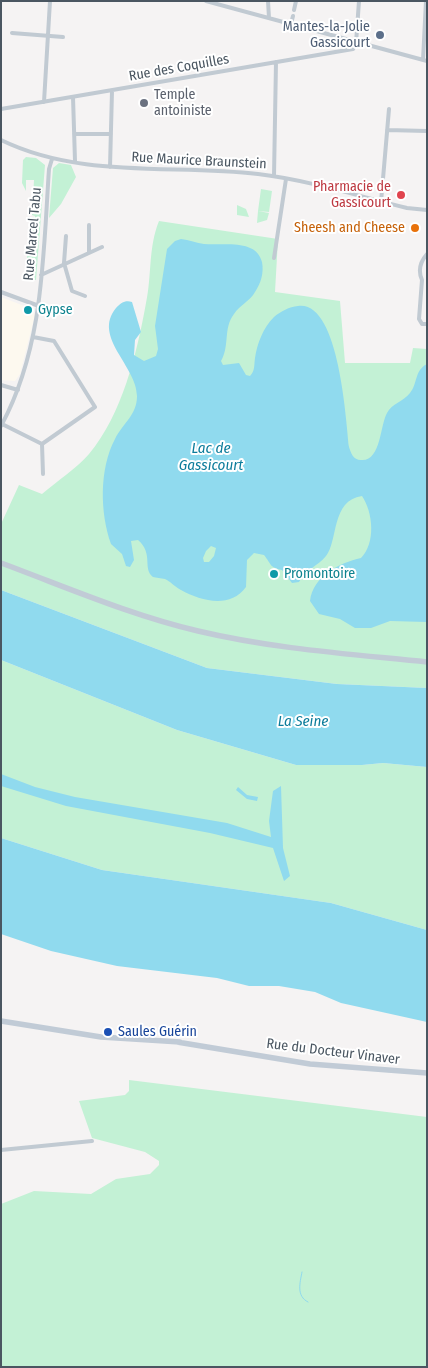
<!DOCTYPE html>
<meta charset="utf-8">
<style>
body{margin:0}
#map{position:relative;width:428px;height:1368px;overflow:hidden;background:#f5f3f3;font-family:"Fira Sans Condensed",sans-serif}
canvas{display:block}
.frame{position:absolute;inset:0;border:2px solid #4a5661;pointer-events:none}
</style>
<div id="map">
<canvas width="428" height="1368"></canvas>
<div class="frame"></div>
</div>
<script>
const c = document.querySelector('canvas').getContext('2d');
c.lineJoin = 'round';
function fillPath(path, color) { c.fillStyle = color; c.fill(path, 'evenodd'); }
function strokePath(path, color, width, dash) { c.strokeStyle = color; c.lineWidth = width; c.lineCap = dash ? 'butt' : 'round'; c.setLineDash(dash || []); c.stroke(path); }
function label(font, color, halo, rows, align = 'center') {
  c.font = font + ' "Fira Sans Condensed",sans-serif'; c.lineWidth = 4; c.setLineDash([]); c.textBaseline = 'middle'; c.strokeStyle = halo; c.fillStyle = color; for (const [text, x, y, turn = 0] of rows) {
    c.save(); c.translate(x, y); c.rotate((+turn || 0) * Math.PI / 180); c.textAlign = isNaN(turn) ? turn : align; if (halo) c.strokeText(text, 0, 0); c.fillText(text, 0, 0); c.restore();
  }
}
fillPath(new Path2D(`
 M1 297 32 309 35 315 20 374 15 381 1 380Z`), '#fdf9ef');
fillPath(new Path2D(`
 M26 157 36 158 45 165 36 280 25 279 31 217H34V226L35 216 32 215 34 180H26V191L22 183 23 160Z
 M59 163 71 165 76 177 61 204 49 218 53 168Z
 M261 189 272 191 269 212 258 211Z
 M237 205 246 209 249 217 237 215Z
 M258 211 269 213 267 220 257 223Z
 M159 221 278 239 275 292 340 301 345 363H410L413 348 427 349V688L337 684 207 668 1 590V524L19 485 42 494C57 481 76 469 89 454 122 415 137 353 146 303 152 276 148 248 159 221Z
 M1 660 177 730 296 765H362L383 763 427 767V930L331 903 102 870 1 838Z
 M129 1080 427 1117V1367H1V1204L34 1191 91 1194 116 1179 150 1174 159 1165V1161L145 1152 92 1138 79 1101 125 1095 129 1091Z`), '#c3f1d5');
fillPath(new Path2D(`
 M181 239C189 240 197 243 204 244 222 246 256 238 262 262 264 273 261 283 255 292 250 301 240 305 234 314 223 328 230 346 221 361L223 365 239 363 246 375 250 376C255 371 254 365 255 358 257 344 263 328 274 317 281 311 289 307 298 306 339 300 346 419 349 447 351 453 353 460 361 460 381 462 380 425 387 413 392 403 403 402 410 393 418 383 414 371 427 364V622L390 621 371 628H355L340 619 319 614 310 601C313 576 339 563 361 558 376 543 373 512 362 496 331 500 338 542 326 556 317 567 307 568 299 582L292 583 282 570C269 567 272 565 264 555L254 553 247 560 246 587C230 609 201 601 181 590 175 587 170 581 165 579 161 578 156 578 153 577 142 568 154 554 138 540L131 541 134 560 130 567 126 566 122 554 111 544C100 513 99 469 115 439 123 423 137 415 137 396 137 366 92 337 116 308 121 303 125 300 132 302L141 332 135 340 134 355 144 361 156 356 158 349 155 326 167 249 175 241ZM211 546 216 548 214 556 209 562H204L203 558 206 551Z
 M1 590 207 668 337 684 427 688V767L383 763 362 765H296L177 730 1 660Z
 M1 774 35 787 75 797 227 823 271 837 269 821 273 791 281 786 283 848 290 876 284 881 273 848 210 833 66 806 1 786Z
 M238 787 247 795 258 797 257 801 247 799 236 790Z
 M1 838 102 870 331 903 427 930V1022L341 1003 315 992 279 986H249L217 978 117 966 51 951 1 934Z`), '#90daee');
strokePath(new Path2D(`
 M302 1272C300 1283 296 1296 308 1302`), '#90daee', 1);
strokePath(new Path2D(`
 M206 1 427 61
 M268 1 269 18
 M294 10 296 1
 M291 24 293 16
 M12 33 63 37
 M423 60 426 1
 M73 97 75 161
 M44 102 50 1
 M1 109 353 49 356 43 359 1
 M387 130 427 131
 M74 134H111
 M1 140C81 179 172 164 258 174 308 180 358 196 407 208L427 210
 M110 167 112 91
 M274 176 276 62
 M381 202 389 109
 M66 236 64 263 72 291 85 296
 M89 252V225
 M427 254C420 262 418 271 422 280L419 319 422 324H427
 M274 258 286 179
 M41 275 102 247
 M1 292 39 306
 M1 385 18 390
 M2 424 42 444 95 407 54 341 33 337
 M1 426C44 347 43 256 49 169L52 159
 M42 444 43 474
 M1 1150 92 1141`), '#c1cad2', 4);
strokePath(new Path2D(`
 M1 563C66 587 130 615 198 631 274 649 350 654 427 662
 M1 1021 101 1037 180 1042
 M177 1042 310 1064 427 1073`), '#c1cbd6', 5.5);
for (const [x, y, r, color] of [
 [380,35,5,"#5c6f8a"],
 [144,103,5,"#6b7280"],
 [401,195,5,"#e0444e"],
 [415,228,5,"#e8710a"],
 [28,310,5,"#0f9aa8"],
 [274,574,5,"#0f9aa8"],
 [108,1032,5,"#1a4fb4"]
]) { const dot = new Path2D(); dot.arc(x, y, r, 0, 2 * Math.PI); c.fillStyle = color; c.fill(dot); strokePath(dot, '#fff', 2); }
label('14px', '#4e5e75', '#fff', [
 ["Mantes-la-Jolie",370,27],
 ["Gassicourt",370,43]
], 'right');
label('14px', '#4a5661', '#fff', [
 ["Rue des Coquilles",179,68,-10],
 ["Rue Maurice Braunstein",199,161,3],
 ["Rue Marcel Tabu",33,234,-85],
 ["Rue du Docteur Vinaver",333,1052,7]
]);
label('14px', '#5b616d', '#fff', [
 ["Temple",154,95],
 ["antoiniste",154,111]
], 'left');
label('14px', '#be3a42', '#fff', [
 ["Pharmacie de",391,187],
 ["Gassicourt",391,203]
], 'right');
label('14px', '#c56008', '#fff', [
 ["Sheesh and Cheese",405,228]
], 'right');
label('14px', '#0d838f', '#fff', [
 ["Gypse",38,310],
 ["Promontoire",284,574]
], 'left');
label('14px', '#164399', '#fff', [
 ["Saules Guérin",118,1032]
], 'left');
label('italic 15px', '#0c7c9b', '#fff', [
 ["Lac de",211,449],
 ["Gassicourt",211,466],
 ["La Seine",303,722]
]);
</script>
